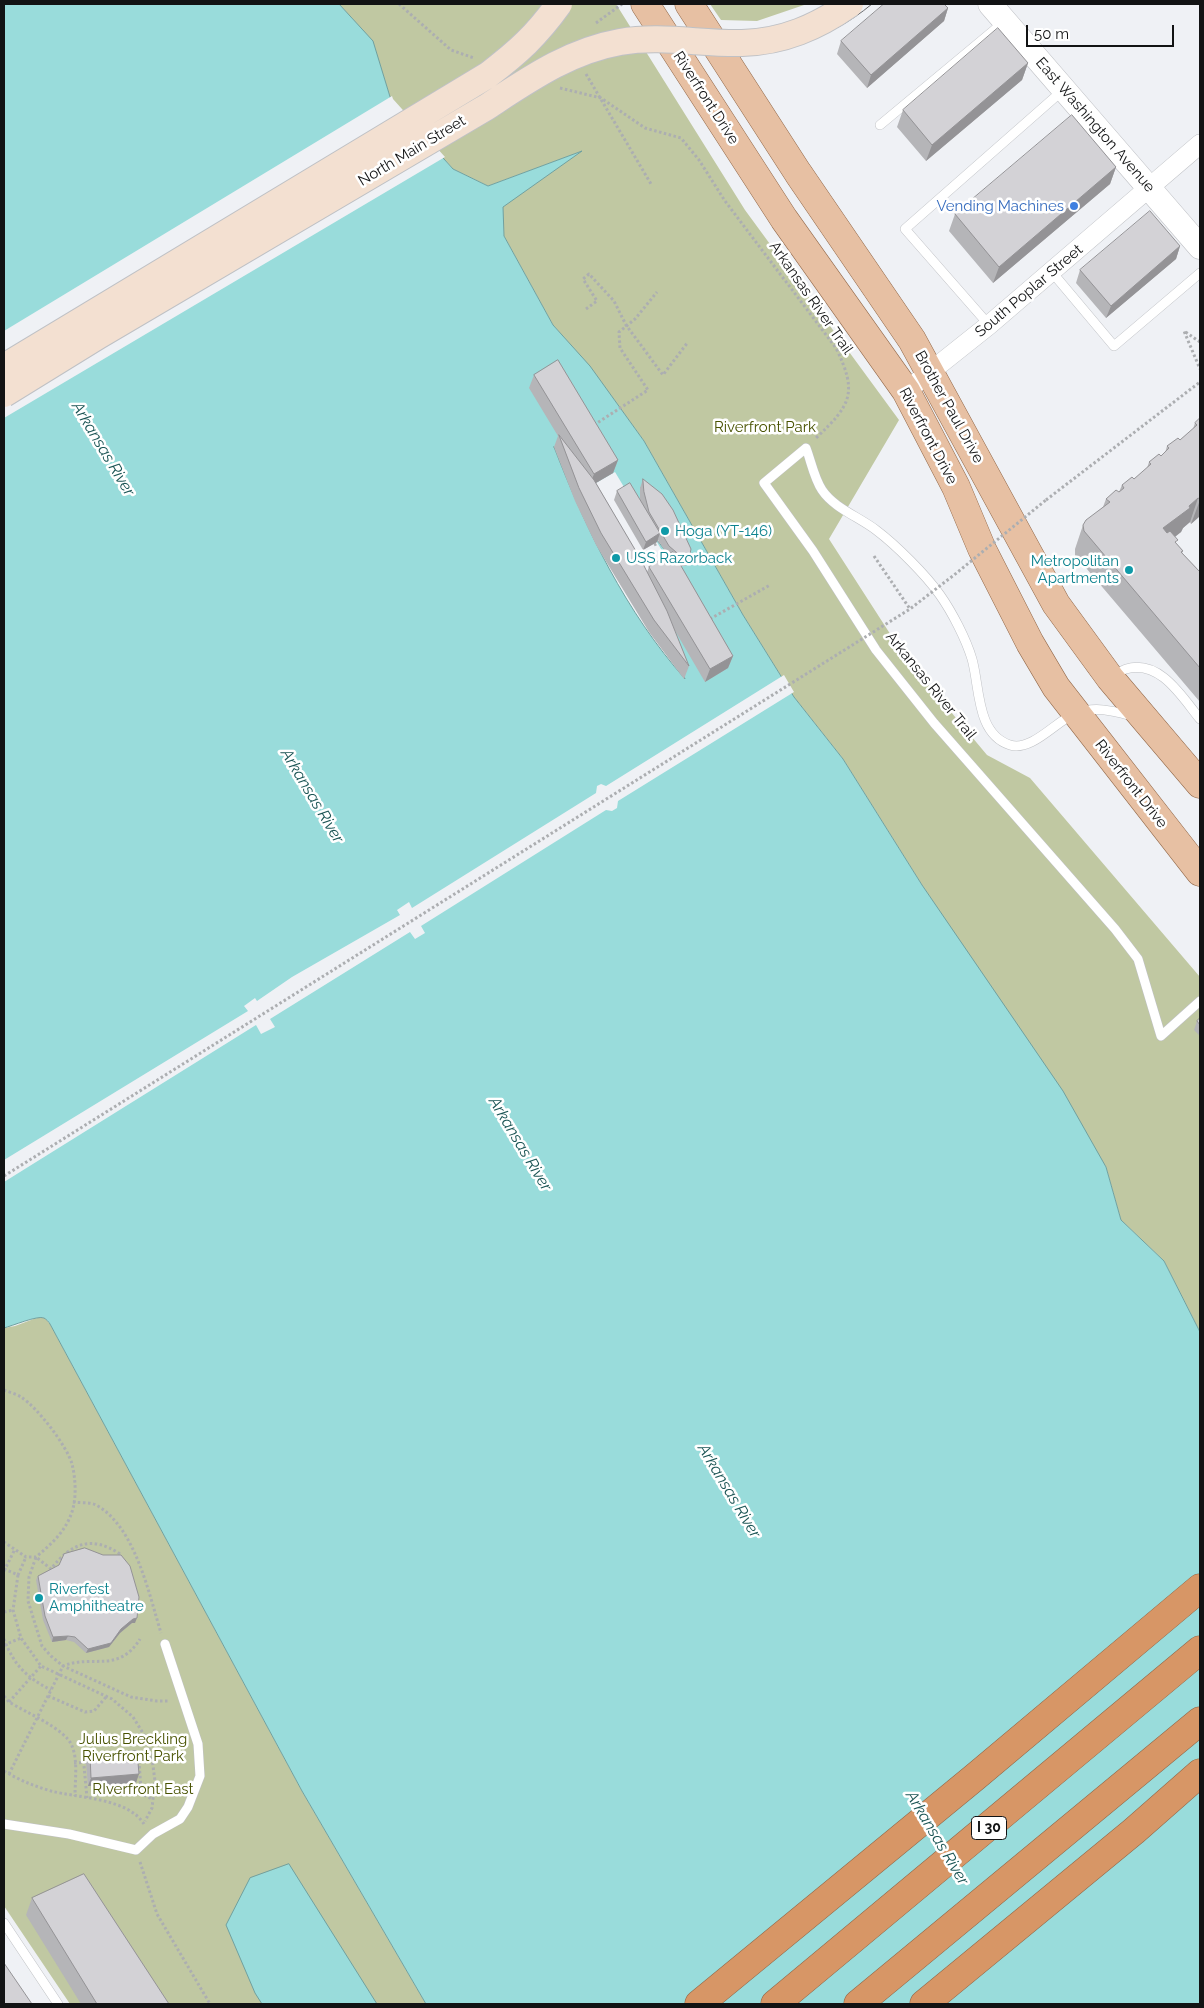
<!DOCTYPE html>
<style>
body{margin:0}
#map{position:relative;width:1204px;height:2008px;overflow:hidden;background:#eff1f5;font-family:Raleway,sans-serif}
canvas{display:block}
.frame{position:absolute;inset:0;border:5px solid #121314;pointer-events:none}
.scale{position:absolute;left:1026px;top:25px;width:148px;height:22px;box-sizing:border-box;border:2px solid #121314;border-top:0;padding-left:6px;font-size:15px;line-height:18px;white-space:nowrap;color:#121314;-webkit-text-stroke:4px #fff;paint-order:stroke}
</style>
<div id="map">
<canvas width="1204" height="2008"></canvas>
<div class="frame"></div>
<div class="scale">50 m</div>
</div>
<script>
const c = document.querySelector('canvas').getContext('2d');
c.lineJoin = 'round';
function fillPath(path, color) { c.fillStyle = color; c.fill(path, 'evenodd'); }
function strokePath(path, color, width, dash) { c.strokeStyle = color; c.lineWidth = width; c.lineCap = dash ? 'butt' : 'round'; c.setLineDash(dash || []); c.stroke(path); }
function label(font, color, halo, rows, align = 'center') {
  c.font = font + ' Raleway,sans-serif'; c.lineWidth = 5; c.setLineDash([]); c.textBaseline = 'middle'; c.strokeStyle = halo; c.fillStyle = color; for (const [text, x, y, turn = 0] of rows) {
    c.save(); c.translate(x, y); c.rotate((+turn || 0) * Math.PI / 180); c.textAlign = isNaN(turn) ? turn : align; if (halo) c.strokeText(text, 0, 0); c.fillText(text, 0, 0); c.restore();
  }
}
fillPath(new Path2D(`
 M339 4H616L745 210 899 420 829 539 905 657 987 755 1030 778 1200 977V1332L1164 1261 1121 1220 1106 1167 922 885 843 759 794 697 743 615 644 441 593 371 553 325 504 236 502 207 580 152 488 186 453 169 391 100 372 41Z
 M710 4H807L757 21 721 20Z
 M39 1317 45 1318 50 1324 302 1791 426 2004H70L4 1906V1328L15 1326Z`), '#c0c8a2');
const water = new Path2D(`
 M4 4H339L373 41 391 100 453 169 488 186 582 151 503 207 504 236 553 325 590 366 644 441 743 615 794 697 843 759 922 885 1063 1091 1106 1167 1121 1220 1164 1261 1200 1332V2004H426L302 1791 50 1324C49 1322 46 1319 44 1318 38 1315 12 1326 4 1328ZM554 447 662 624 685 679C626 612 586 530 554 447ZM641 488 674 562 657 540Z
 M289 1864 377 2004H262L255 1993 226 1925 250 1878Z`);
fillPath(water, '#99dcdb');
strokePath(water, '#70a09f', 1);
fillPath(new Path2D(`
 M392 96 393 99 445 157 4 418V331Z
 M615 472 670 564 644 579 589 487Z
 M784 675 794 692 618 801 617 808 612 811 606 810 421 926 425 933 415 939 410 932 270 1019 275 1027 261 1034 256 1025 4 1182V1160L248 1011 244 1006 255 998 257 1001 292 977 400 915 397 910 409 902 412 908 596 793 597 786 601 784 606 786Z`), '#eff1f5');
const service = new Path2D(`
 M880 125 1005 21
 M1051 271 1114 346 1200 273
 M989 325 905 229 1062 91
 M1112 677C1117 674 1122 670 1126 669 1160 659 1182 697 1200 719
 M1132 716C1113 711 1096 706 1076 713 1057 720 1032 752 1010 745 976 734 980 687 972 659 966 639 952 612 940 595 926 575 896 545 876 530 859 517 834 508 822 490 814 478 811 461 806 448L764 483 813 551 876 650 934 723 1115 929 1138 959 1161 1036 1200 1001
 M4 1824 69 1834 136 1850 153 1834 180 1819 188 1807 200 1776 198 1744 165 1644
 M4 1923 58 2004`);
const minor = new Path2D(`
 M906 391 989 325 1200 144`);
const tertiary = new Path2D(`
 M990 4 1200 247`);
const primary = new Path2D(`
 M645 4 784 219 906 391 956 487 982 549 1030 643 1056 687 1200 872
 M689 4 798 173 912 340 1056 604 1110 678 1200 784`);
const motorway = new Path2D(`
 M699 2004 975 1777 1200 1588
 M775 2004 1200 1650
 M858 2004 1200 1721
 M924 2004 1134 1831 1200 1773`);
strokePath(service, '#bfc1c5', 10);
strokePath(minor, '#bfc1c5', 20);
strokePath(tertiary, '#bfc1c5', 25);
strokePath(primary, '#926849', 29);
strokePath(motorway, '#926849', 29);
strokePath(new Path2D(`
 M399 4 451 50 474 58
 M596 23 622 4
 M586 74 651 184
 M560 88 601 98 645 128 681 138 699 160 725 201 836 348C858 393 851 405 816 438
 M586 309 597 301 583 279 589 274 614 301 626 325 663 375 688 342
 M1200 342 1184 331 1200 369
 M594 425 648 390 620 348 619 332 635 319 657 292
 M1046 500 1200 382
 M654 545 660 542
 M874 556 910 609
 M710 619 770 585
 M4 1390C9 1392 16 1394 21 1397 37 1407 67 1446 72 1464 76 1480 77 1502 70 1517 63 1534 50 1545 36 1557H26L4 1542
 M73 1502C80 1503 90 1502 96 1505 135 1526 149 1594 161 1633
 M120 1554C92 1535 71 1543 51 1569L36 1557 29 1577 28 1601 42 1646 51 1656 63 1666 131 1697 157 1701H169
 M4 1569 18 1575 26 1557
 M4 1571 15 1549
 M18 1575 13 1610 21 1638 41 1666 112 1699 133 1717 146 1738 152 1758 155 1781 152 1808 145 1821
 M4 1612 13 1610
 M4 1639C14 1665 26 1677 51 1690
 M4 1645 21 1638
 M4 1696 9 1702C25 1712 66 1729 72 1746 78 1760 75 1780 75 1796
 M48 1696 85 1712 94 1711 106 1697
 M9 1702 41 1666
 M135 1759 152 1758
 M139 1761 141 1790 144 1795 152 1799
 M74 1763 91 1762
 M84 1766 87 1798
 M4 1771C19 1780 34 1786 51 1791 78 1798 128 1798 144 1824
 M9 1774 63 1666C93 1654 118 1674 140 1639
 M140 1862 157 1914 210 2004`), '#acaeb1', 3, [2.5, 2.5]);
strokePath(service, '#fff', 9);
strokePath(minor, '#fff', 19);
strokePath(tertiary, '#fff', 24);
strokePath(primary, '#e7c0a3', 28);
strokePath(motorway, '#d79666', 28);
strokePath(new Path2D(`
 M4 406 539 84C572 67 603 54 640 50 667 47 693 52 720 53 778 54 826 42 872 4`), '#696a6c', 1);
const secondaryBridge = new Path2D(`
 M4 367 488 75C518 52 536 36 559 4
 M4 394 98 336 485 108C528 80 569 51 620 42 661 35 701 44 742 43 783 42 817 27 850 4`);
strokePath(secondaryBridge, '#bfc1c5', 28, []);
strokePath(new Path2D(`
 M4 1176 910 609 954 575 1046 500`), '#acaeb1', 3, [2.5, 2.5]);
strokePath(secondaryBridge, '#f3e0d1', 26);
fillPath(new Path2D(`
 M948 8 944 21 867 88 837 54 841 41Z
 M1028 63 1022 80 926 161 897 127 903 110Z
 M1116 167 1110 184 993 283 949 231 955 214Z
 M1180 246 1176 259 1106 318 1076 283 1080 270Z
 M534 375 618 460 613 473 596 483 647 572 649 567 668 556 658 540 657 542 643 550 614 500 617 491 640 500V488L643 479 687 563 685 566H681L733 656 728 668 705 682 674 629 689 666 684 679 649 632 596 545 575 501 554 447 558 436 529 388Z
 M1200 418V516L1191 524 1190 522 1183 528 1181 532 1175 537 1176 543 1183 551 1182 553 1200 572V702L1075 555V549L1083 525 1103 507 1106 499 1119 492 1122 485 1134 479 1147 468 1149 462 1161 456 1165 453 1167 446 1180 440 1193 429 1195 423Z
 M1200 1018V1036L1194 1030 1197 1021Z
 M38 1576 135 1623H132L120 1633 109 1647 90 1652 86 1653 74 1642 66 1640 52 1642 43 1620 36 1580Z
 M90 1755 136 1783 88 1786 86 1763Z
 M32 1898 169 2004H81L26 1915Z`), '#b5b5b8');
fillPath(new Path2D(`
 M948 8 944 21 867 88 871 75Z
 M1028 63 1022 80 926 161 932 145Z
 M1116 167 1110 184 993 283 999 267Z
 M1180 246 1176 259 1106 318 1111 306Z
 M618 460 613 473 589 487 594 474Z
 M1198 498 1190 522 1183 528 1181 532 1155 552 1163 528Z
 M1200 499V516L1191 524 1200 500Z
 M660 533 657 542 643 550 646 542Z
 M690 554 687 563 685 566H680L683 558Z
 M733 656 728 668 705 682 710 669Z
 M137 1618 135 1623H132L120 1633 109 1647 86 1653 88 1649 133 1619Z
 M68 1636 66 1640 52 1642 53 1637Z
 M139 1774 136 1783 88 1786 91 1778Z`), '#949396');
const building = new Path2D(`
 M884 4H944L948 8 871 75 841 41Z
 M998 28 1028 63 932 145 903 110Z
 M1072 115 1116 167 999 267 955 214Z
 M1150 211 1180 246 1111 306 1080 270Z
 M558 360 618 460 594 474 534 375Z
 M1200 418V499L1198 498 1189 506 1190 508 1163 528 1167 533 1170 531 1178 540 1175 542 1183 551 1181 552 1200 572V668L1084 531 1083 525 1086 520 1110 502 1106 499 1116 490 1119 492 1124 488 1122 485 1132 477 1134 479 1151 464 1149 462 1159 454 1161 456 1169 448 1167 446 1178 438 1180 440 1197 425 1195 423Z
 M559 435 594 480 640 558 667 611 689 666 654 620 601 533 579 488Z
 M643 479 662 494 673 510 691 549 690 554 688 557 683 558 669 546 649 512 644 492Z
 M630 483 660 533 646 542 617 491Z
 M673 552 733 656 710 669 649 567Z
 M1200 1018V1025L1197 1021Z
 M85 1548 103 1555H121L130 1566 139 1597 137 1618 133 1619 121 1629 111 1643 88 1649 75 1637 68 1636 53 1637 45 1616 38 1576 59 1565 64 1554Z
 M137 1751 139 1774 91 1778 90 1755Z
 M84 1874 169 2004H97L32 1898Z
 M4 1963 32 2004H4Z`);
fillPath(building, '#d3d2d6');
strokePath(building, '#949396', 1);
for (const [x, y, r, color] of [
 [1074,206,5,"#3f7fe0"],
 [665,531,5,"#0f9aa8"],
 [616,558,5,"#0f9aa8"],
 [1129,570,5,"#0f9aa8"],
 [39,1598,5,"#0f9aa8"]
]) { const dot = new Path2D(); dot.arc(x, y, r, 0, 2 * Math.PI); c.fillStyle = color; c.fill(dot); strokePath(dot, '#fff', 2); }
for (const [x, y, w] of [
 [989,1828,35]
]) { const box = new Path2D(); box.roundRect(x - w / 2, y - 11.5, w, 23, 4); c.fillStyle = '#fff'; c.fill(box); strokePath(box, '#121314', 1); }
label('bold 14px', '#121314', null, [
 ["I 30",989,1828]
]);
label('15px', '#121314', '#fff', [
 ["Riverfront Drive",706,98,57],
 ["East Washington Avenue",1095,125,49],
 ["North Main Street",412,151,-31],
 ["South Poplar Street",1029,291,-40],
 ["Arkansas River Trail",811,298,55],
 ["Brother Paul Drive",949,407,61],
 ["Riverfront Drive",928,436,62],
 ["Arkansas River Trail",931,686,51],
 ["Riverfront Drive",1131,784,52]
]);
label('15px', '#366cbe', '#fff', [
 ["Vending Machines",1064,206]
], 'right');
label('15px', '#485200', '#fff', [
 ["Riverfront Park",765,427],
 ["Julius Breckling",133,1739],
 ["Riverfront Park",133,1756],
 ["RIverfront East",143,1789]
]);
label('15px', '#0d838f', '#fff', [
 ["Hoga (YT-146)",675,531],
 ["USS Razorback",626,558],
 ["Metropolitan",1119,561,"right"],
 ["Apartments",1119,578,"right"],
 ["Riverfest",49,1589],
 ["Amphitheatre",49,1606]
], 'left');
label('italic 16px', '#1a5454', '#fff', [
 ["Arkansas River",103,449,59],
 ["Arkansas River",312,796,59],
 ["Arkansas River",520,1144,59],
 ["Arkansas River",729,1491,59],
 ["Arkansas River",937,1838,59]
]);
</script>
